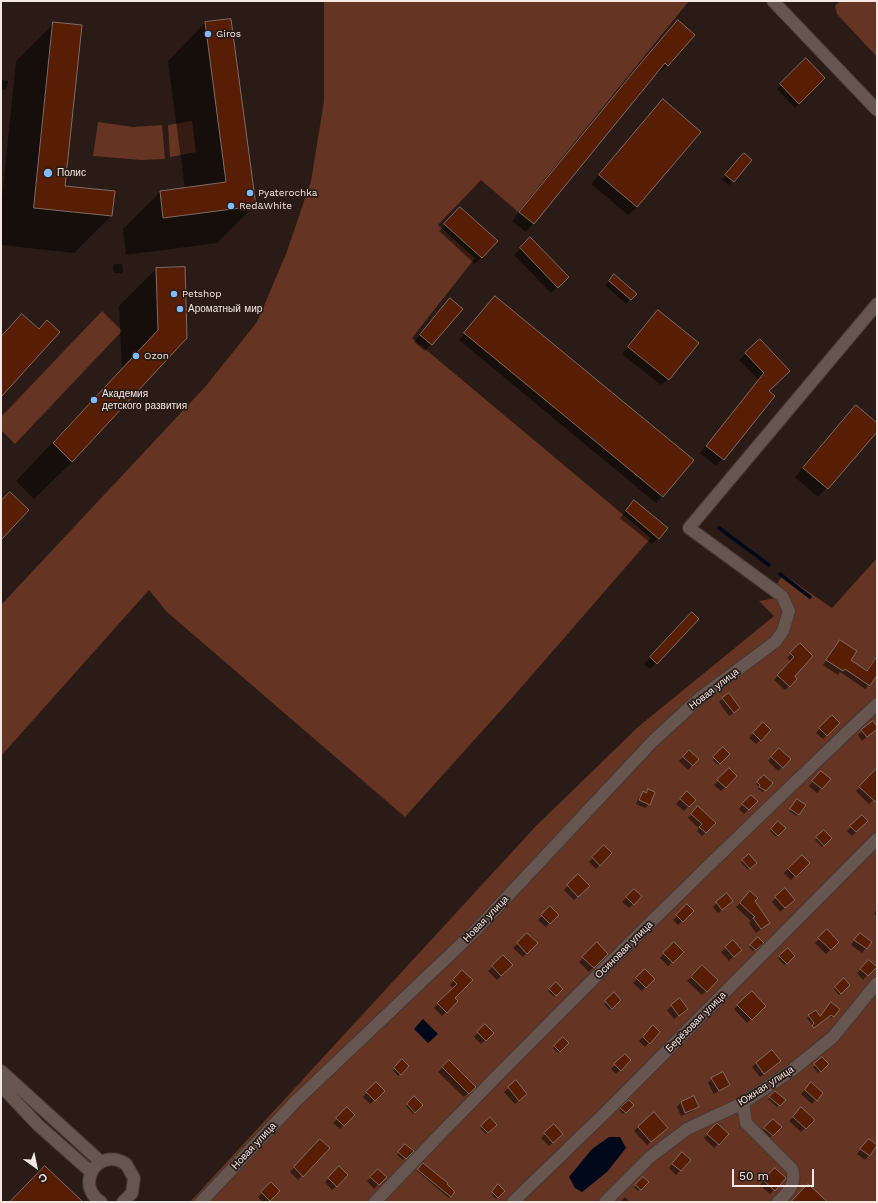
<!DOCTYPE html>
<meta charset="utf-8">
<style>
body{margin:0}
#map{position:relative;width:878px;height:1203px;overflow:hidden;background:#2a1b16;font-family:"Work Sans",sans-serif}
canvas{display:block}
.frame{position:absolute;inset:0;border:2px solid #f3e8e4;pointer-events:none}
.north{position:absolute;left:16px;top:1147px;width:40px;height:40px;-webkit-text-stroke:3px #2a1b16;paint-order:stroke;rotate:147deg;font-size:11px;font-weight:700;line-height:16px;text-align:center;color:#f3e8e4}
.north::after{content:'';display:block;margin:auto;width:14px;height:18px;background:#f3e8e4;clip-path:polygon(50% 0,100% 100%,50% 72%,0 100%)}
.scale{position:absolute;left:732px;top:1169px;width:82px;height:18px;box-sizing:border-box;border:2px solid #f3e8e4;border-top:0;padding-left:5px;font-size:12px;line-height:14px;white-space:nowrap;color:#f3e8e4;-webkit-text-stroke:3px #2a1b16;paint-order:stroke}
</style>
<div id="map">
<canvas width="878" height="1203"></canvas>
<div class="frame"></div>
<div class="north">С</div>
<div class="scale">50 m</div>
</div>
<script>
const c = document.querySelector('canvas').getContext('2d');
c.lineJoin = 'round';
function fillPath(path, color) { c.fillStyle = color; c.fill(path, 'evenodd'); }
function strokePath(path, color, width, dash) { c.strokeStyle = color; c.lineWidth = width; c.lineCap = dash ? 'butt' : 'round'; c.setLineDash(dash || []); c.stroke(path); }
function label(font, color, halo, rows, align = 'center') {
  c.font = font + ' "Work Sans",sans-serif'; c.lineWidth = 3.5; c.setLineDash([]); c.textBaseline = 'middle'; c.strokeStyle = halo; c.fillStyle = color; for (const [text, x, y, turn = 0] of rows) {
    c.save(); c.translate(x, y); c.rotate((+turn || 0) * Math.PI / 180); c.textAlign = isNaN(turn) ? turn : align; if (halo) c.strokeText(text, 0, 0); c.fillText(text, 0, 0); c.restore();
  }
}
fillPath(new Path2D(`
 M324 1H689L518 212 481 180 438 225 475 258 412 338 651 538 512 698 405 817 167 612 149 590 1 756V605L205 387 257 322 286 254 311 181 324 101Z
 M840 1H877V57L837 14 835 6Z
 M192 121 196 152 170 157 168 125Z
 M98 122 133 127 162 125 165 159 141 160 93 156Z
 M102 311 122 331 15 444 1 430V417Z
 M877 558V1202H190L536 826 638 727 774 616 759 601 786 596 777 584 783 574 832 608Z`), '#653422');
fillPath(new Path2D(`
 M423 1019 438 1034 428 1043 414 1029Z
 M609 1137H620L626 1148 607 1172 582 1192 575 1188 569 1177 592 1149Z`), '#00081a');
fillPath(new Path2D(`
 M230 20 255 205 217 243 126 255 123 229 160 192 185 189 168 61 205 23Z
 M54 23 64 187 111 216 74 253 1 245V208L16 61Z
 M670 30 667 65 659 73 657 72 526 232 512 221 633 72Z
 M796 71 823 78 795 108 777 89Z
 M1 80 8 81 6 90 1 89Z
 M663 101 637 207 628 215 591 184Z
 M740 159 750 160 729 185 722 180Z
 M454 215 496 241 475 264 439 231Z
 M530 239 568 277 551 293 514 255Z
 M115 264H122L123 271 121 273H114L113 266Z
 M156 269 186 338 72 462 34 499 16 481 122 369 119 306Z
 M615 275 636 294 626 304 605 285Z
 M489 304 693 460 656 503 459 340Z
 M444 306 461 309 425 351 414 342Z
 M652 318 668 379 661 385 622 354Z
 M760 341 767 391 774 396 716 466 700 453 759 380 739 360Z
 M848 415 877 424V430L818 497 795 477Z
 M634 502 658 538 652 544 620 518Z
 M686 620 656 663 650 669 644 664Z
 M840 641 849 660 866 671 877 655V673L865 689 840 672 838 675 823 665Z
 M800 645 793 676 796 679 785 690 774 680 791 662 787 658Z
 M723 698 735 712 729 716 719 702Z
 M832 716 839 723 823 739 816 733Z
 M763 723 770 730 756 744 749 738Z
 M877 727 862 741 858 735 862 731Z
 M723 749 728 754 718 765 713 760Z
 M779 749 790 759 778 771 768 761Z
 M689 751 698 759 688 770 679 761Z
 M729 770 736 776 721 791 714 785Z
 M873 773 877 776V796L869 804 856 791Z
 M764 776 772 783 763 792 758 789 759 787 756 784Z
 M817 776 829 779 817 793 809 786Z
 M648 790 649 804 645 808 636 804 639 797Z
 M687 792 695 800 684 811 676 804Z
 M751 796 756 801 744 814 739 809Z
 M796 802 798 814 797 816 789 811Z
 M698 808 715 823 702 836 697 831 699 828 688 818Z
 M862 816 863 825 852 836 847 831Z
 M778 822 784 828 776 837 770 831Z
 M824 831 831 838 822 847 815 840Z
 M604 846 611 853 596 869 589 862Z
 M749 855 756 863 748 870 741 862Z
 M802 856 808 863 791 880 784 873Z
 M578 875 588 886 574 900 564 890Z
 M634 890 641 896 629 908 622 902Z
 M751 892 754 901 769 923 756 933 749 923 751 921 736 907Z
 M776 898 790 904 780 912 772 902Z
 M717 903 728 905 718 913 713 907Z
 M687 906 692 911 678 925 673 920Z
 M550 907 558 915 546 927 538 920Z
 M877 908V916L874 914Z
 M827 931 838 942 826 954 815 943Z
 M527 934 536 943 523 957 513 948Z
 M758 938 762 943 753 951 749 947Z
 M856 938 871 942 862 953 851 945Z
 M733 942 740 950 729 961 721 952Z
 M674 943 682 952 668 966 660 958Z
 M597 944 607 954 589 972 579 962Z
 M788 949 794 956 784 965 778 958Z
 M503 957 511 965 497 980 488 971Z
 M869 961 875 967 863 980 857 973Z
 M702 966 717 980 702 995 687 981Z
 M645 971 654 979 642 991 633 983Z
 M462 972 454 998 457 1001 442 1016 434 1008 453 988 450 985Z
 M844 980 849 985 839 995 834 989Z
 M556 983 562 989 554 997 548 991Z
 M752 992 765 1006 747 1023 734 1009Z
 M614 994 620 1000 609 1010 604 1004Z
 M680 1000 682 1013 674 1019 667 1010Z
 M839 1009 831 1018 829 1016 811 1028 813 1026 807 1018 815 1011 820 1017Z
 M485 1025 493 1033 481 1044 474 1037Z
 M653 1027 659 1032 645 1047 639 1041Z
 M563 1038 568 1043 558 1053 553 1048Z
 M625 1055 630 1060 616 1074 611 1069Z
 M822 1058 827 1064 818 1073 813 1067Z
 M402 1061 408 1066 398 1076 393 1070Z
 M449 1061 475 1087 464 1097 438 1072Z
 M756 1063 775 1065 760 1077 752 1067Z
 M712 1079 729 1084 714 1094 708 1083Z
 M516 1082 522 1098 515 1104 504 1092Z
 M376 1083 384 1091 370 1104 363 1097Z
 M811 1084 822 1093 812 1104 801 1094Z
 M775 1092 784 1100 777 1107 768 1099Z
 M414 1098 421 1105 413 1114 406 1106Z
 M629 1101 633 1105 623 1114 619 1110Z
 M681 1102 698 1107 693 1111 681 1116 677 1107Z
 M347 1109 353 1115 340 1129 333 1123Z
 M801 1109 813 1120 801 1132 789 1121Z
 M490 1119 495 1125 486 1134 480 1128Z
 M773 1120 780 1127 768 1140 761 1133Z
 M554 1125 562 1134 549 1146 541 1138Z
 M717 1125 728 1134 714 1148 704 1138Z
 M638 1127 663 1132 647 1145 634 1131Z
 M316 1144 328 1148 298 1180 290 1172Z
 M865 1144 876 1146 865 1160 857 1154Z
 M405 1145 412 1151 403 1160 397 1155Z
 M678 1157 689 1160 676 1175 669 1168Z
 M423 1164 454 1192 449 1198 417 1171Z
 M339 1168 347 1175 332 1190 325 1182Z
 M775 1169 784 1178 770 1194 760 1185Z
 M378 1170 385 1177 374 1189 367 1181Z
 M643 1178 647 1182 638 1191 634 1187Z
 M271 1184 279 1191 268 1202H263L258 1197Z
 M498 1186 504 1191 496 1199 491 1194Z
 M625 1197 630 1202H620Z`), '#0007');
strokePath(new Path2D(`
 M719 528 769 565
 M780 574 810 597`), '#00081a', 3.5);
const building = new Path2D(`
 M231 19 256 206 163 218 160 191 226 182 205 22Z
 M678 20 695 35 668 66 665 63 534 224 519 212 641 63Z
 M53 22 82 25 65 186 115 191 112 216 34 208Z
 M806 58 825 78 799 104 780 84Z
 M663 99 701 132 637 207 599 175Z
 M744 153 752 160 734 182 725 175Z
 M460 207 498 241 482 258 444 224Z
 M530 237 569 277 558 288 520 248Z
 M185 267 187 338 72 462 53 443 158 330 156 268Z
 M614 274 637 294 631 300 609 281Z
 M495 296 694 460 663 497 464 333Z
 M450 298 463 309 432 345 420 335Z
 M658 310 699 343 669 380 628 347Z
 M22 314 39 329 47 320 60 332 1 397V337Z
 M760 339 790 371 769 391 775 396 724 460 706 446 764 373 745 353Z
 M856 405 877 423V432L828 489 803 468Z
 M10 492 29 510 1 540V501Z
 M634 500 668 528 659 539 626 511Z
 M692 612 699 619 657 664 650 657Z
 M840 640 857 651 851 660 867 671 877 656V675L870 686 845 669 843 671 826 660Z
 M800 643 813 656 795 676 797 679 790 687 777 675 794 657 790 653Z
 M729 693 740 708 734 713 722 698Z
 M832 715 840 723 827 736 819 728Z
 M873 721 877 726V729L867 737 861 730Z
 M763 722 771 730 761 741 753 733Z
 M723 747 730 754 720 764 713 757Z
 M779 748 791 759 783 768 771 757Z
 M689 750 699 759 693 766 683 757Z
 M729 768 737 776 726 788 717 780Z
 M877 768V803L859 787Z
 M821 771 831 779 822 789 812 781Z
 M764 775 773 783 766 791 759 787 760 785 757 782Z
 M648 789 655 792 650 805 639 800 643 791 646 793Z
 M687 791 696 800 689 807 680 799Z
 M751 795 758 801 749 810 742 804Z
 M797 799 806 805 799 815 790 809Z
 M698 806 716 823 706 833 699 827 702 824 691 814Z
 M862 815 868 821 856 832 850 826Z
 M778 821 786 828 778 836 771 829Z
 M824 830 832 838 824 846 816 837Z
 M604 845 612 853 600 866 592 857Z
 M749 854 757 863 750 869 742 860Z
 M802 855 810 863 796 877 788 869Z
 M578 874 590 886 578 897 567 885Z
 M785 888 795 900 785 908 775 897Z
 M634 889 642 896 634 905 626 897Z
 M750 891 758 898 755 901 770 923 761 929 753 918 755 917 740 903Z
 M727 893 733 901 722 910 716 902Z
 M687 904 694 911 683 922 676 915Z
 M550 906 559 915 550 924 541 915Z
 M827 929 839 942 831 950 818 938Z
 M527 933 538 943 527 954 517 943Z
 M860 933 872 942 867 949 854 940Z
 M758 937 764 943 756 950 750 945Z
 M733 940 742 950 734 957 725 947Z
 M597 942 608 954 594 968 582 957Z
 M674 942 684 952 673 963 663 953Z
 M788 948 795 956 787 964 779 956Z
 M503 955 513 965 501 976 492 966Z
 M869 960 877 967 868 976 860 969Z
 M702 965 718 980 707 992 691 977Z
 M645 969 655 979 646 988 636 978Z
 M462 970 473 980 455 998 458 1001 447 1013 437 1003 457 984 453 980Z
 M844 978 850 985 841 994 835 987Z
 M556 982 563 989 556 996 549 989Z
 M752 991 766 1006 752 1020 737 1005Z
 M614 992 621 1000 612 1009 605 1001Z
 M680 998 688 1009 679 1016 671 1005Z
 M831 1002 840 1009 834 1017 831 1015 814 1028 812 1026 814 1023 808 1015 816 1010 820 1016Z
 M485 1024 494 1033 486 1041 477 1032Z
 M653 1025 660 1032 650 1044 643 1037Z
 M563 1037 569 1043 560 1052 554 1046Z
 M772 1050 781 1061 764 1074 756 1063Z
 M625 1054 631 1060 621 1071 614 1064Z
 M822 1057 829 1064 821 1072 814 1064Z
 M402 1059 409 1066 401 1075 394 1068Z
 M449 1060 476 1087 469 1094 442 1067Z
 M723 1072 730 1085 719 1091 711 1078Z
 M516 1080 527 1094 519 1101 508 1087Z
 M376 1082 385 1091 375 1101 366 1092Z
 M811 1082 823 1093 817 1101 805 1090Z
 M775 1091 786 1100 780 1106 769 1097Z
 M414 1096 423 1105 415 1113 407 1104Z
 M694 1096 699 1107 685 1113 681 1102Z
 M629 1100 634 1105 626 1113 620 1108Z
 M347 1107 355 1115 344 1126 336 1118Z
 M801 1107 815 1120 806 1129 793 1117Z
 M654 1112 668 1128 651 1142 638 1127Z
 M490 1117 497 1125 488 1133 481 1126Z
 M773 1119 782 1127 773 1136 764 1128Z
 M717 1123 729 1134 719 1145 707 1134Z
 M554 1124 563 1134 553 1143 544 1133Z
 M320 1139 330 1148 303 1177 294 1167Z
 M869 1139 877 1145 870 1156 860 1149Z
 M405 1144 414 1151 406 1159 398 1152Z
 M682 1152 691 1160 681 1171 672 1164Z
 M423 1163 448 1183 447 1184 455 1192 451 1197 418 1170V1169Z
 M45 1166 83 1202H10Z
 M339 1166 348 1175 337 1187 328 1178Z
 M775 1168 786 1178 775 1191 763 1180Z
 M378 1169 387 1177 379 1185 370 1177Z
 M643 1177 649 1182 641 1190 635 1185Z
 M271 1182 280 1191 270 1201 261 1192Z
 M498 1184 505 1191 498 1198 492 1192Z
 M808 1184 828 1202H791Z`);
fillPath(building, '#571d05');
strokePath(building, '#7f6c65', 1);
const minor = new Path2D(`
 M773 1 877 110
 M1 1071 101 1162
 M1 1086 38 1125 91 1172
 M743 1103 746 1123 792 1169C797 1183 788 1193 778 1202
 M101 1202C74 1185 98 1146 126 1164L134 1178 132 1193 123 1202
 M201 1202 296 1101 475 931 653 741 701 697 775 642 783 631 789 611 782 596 689 528 877 304
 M375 1202C538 1031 706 866 877 704
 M513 1202 608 1110 877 839
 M605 1202 650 1157 687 1129 743 1103 791 1071 833 1037 877 983`);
strokePath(minor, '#443834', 14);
strokePath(minor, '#67554f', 12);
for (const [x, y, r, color] of [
 [208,34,4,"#81bcfa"],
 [48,173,5,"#81bcfa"],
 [250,193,4,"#81bcfa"],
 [231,206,4,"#81bcfa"],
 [174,294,4,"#81bcfa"],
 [180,309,4,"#81bcfa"],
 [136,356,4,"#81bcfa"],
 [94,400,4,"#81bcfa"]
]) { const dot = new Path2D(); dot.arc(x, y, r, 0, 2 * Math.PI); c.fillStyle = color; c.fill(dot); strokePath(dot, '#2a1b16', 1.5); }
label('10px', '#f3e8e4', '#2a1b16', [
 ["Giros",216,34],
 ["Полис",57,173],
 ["Pyaterochka",258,193],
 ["Red&White",239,206],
 ["Petshop",182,294],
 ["Ароматный мир",188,309],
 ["Ozon",144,356],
 ["Академия",102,394],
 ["детского развития",102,406]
], 'left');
label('10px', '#f3e8e4', '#2a1b16', [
 ["Новая улица",714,689,-38],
 ["Новая улица",486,919,-46],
 ["Осиновая улица",624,950,-45],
 ["Берёзовая улица",696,1022,-45],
 ["Южная улица",766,1086,-33],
 ["Новая улица",254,1146,-47]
]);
</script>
